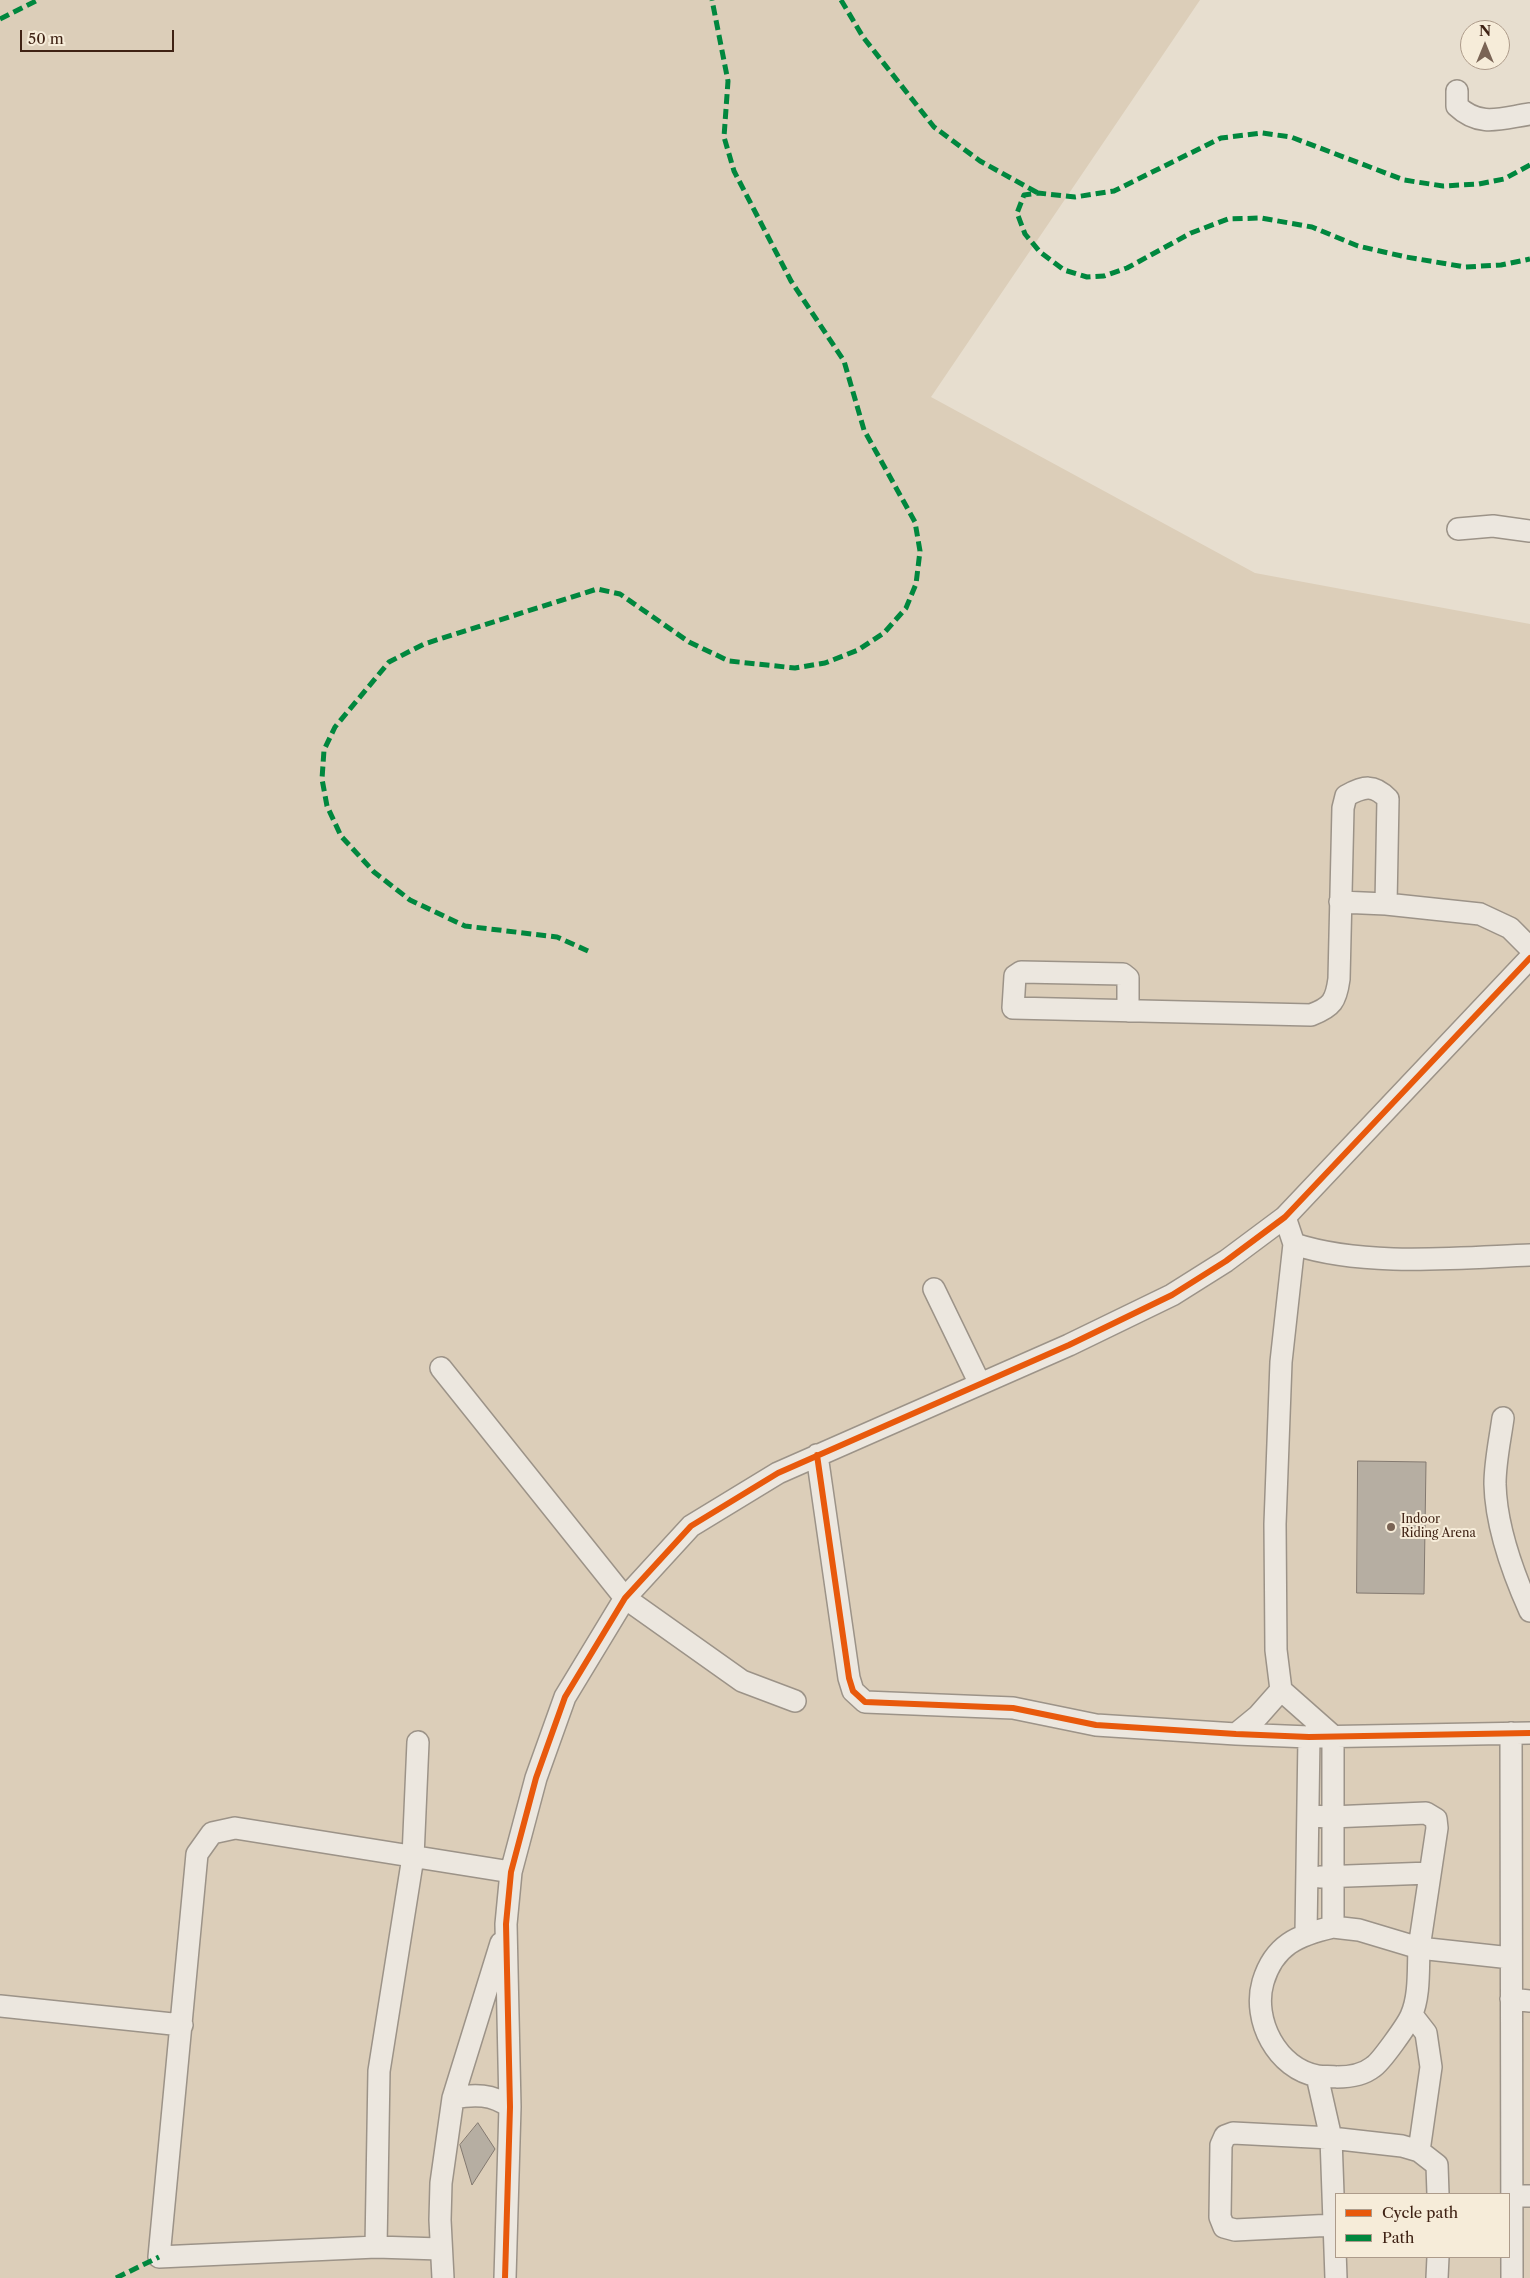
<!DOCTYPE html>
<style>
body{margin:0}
#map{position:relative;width:1530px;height:2278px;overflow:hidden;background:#e7decf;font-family:"Libre Caslon Text",serif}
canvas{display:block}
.legend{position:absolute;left:1335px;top:2193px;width:175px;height:65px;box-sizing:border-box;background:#f6ecd9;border:1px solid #ad9b8a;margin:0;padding:6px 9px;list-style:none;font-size:15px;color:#3f2214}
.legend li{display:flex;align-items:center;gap:10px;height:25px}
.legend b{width:25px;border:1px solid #ad9b8a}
.north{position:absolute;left:1460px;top:20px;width:50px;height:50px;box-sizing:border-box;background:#f6ecd9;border:1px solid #ad9b8a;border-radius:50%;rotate:0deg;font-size:14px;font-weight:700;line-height:20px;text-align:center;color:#3f2214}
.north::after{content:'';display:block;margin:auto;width:18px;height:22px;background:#7a6455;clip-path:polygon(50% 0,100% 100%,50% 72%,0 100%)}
.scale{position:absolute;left:20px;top:30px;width:154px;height:22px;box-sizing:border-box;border:2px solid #3f2214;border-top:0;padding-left:6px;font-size:15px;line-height:18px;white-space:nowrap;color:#3f2214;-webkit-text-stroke:4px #f6ecd9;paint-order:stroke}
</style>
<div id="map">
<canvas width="1530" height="2278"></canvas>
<ul class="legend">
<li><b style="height:6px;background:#e8590c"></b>Cycle path</li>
<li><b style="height:6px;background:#00873e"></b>Path</li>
</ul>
<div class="north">N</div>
<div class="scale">50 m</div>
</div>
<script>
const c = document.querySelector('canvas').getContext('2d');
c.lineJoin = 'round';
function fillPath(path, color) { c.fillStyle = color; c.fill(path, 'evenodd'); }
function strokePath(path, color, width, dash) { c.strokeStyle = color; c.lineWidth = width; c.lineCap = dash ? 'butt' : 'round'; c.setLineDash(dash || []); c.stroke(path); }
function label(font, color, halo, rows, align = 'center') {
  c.font = font + ' "Libre Caslon Text",serif'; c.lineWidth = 4; c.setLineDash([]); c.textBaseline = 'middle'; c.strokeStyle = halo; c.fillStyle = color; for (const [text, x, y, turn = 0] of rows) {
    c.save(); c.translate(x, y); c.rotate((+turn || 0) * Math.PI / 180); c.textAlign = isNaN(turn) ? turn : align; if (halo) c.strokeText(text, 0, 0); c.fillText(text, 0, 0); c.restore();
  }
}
fillPath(new Path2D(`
 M0 0H1200L931 397 1255 573 1530 624V2278H0ZM1336 2194H1509V2257H1336Z`), '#dcceb9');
const building = new Path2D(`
 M1358 1461 1426 1462 1424 1594 1357 1593Z
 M478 2123 495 2149 472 2185 460 2145Z`);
fillPath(building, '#b6aea2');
strokePath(building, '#837970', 1);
const minor = new Path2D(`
 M1457 91V106C1480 128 1502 118 1530 114
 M1458 529 1493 526 1530 531
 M1340 902 1386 904 1480 914 1510 928 1530 948
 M1128 1011V978L1123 974 1021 972 1015 976 1013 1008 1311 1015C1332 1007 1336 1001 1339 979L1343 808 1346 796C1364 786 1374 784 1388 799L1386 904
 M1285 1217 1294 1244 1281 1362 1275 1524 1276 1650 1281 1690 1333 1736V1927
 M1294 1244C1364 1267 1456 1258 1530 1255
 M934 1289 980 1384
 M441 1368 625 1598 742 1681 795 1701
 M1503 1418C1500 1440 1495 1462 1495 1484 1496 1527 1512 1571 1530 1611
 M817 1455 849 1678 853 1691 865 1702 1013 1708 1096 1725 1236 1734 1309 1737 1530 1733
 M1511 1733 1512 2278
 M1236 1734 1258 1716 1281 1690
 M1308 1816 1331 1817 1426 1813 1436 1819 1437 1828 1419 1948 1511 1958
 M1320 1877 1430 1873
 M1333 1927 1359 1930 1419 1948C1418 1969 1420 1996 1411 2016 1407 2025 1381 2062 1373 2067 1363 2075 1349 2077 1337 2077 1331 2076 1324 2077 1318 2076 1277 2069 1252 2020 1263 1982 1274 1945 1298 1935 1333 1927Z
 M1306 1933 1309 1737
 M1511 1999 1530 2001
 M0 2006 182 2025
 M1412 2015 1426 2033 1431 2067 1419 2151
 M1317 2076 1331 2138 1402 2146 1419 2151 1437 2165 1438 2194
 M453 2098C475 2094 492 2094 510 2107
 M1512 2196H1530
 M376 2247 379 2071 413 1857 418 1742
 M440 2249 376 2247 159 2257 197 1854 212 1833 235 1828 511 1872
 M443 2278 440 2220 441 2183 453 2098 501 1943
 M505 2278 510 2107 506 1924 511 1872 536 1778 565 1697 625 1598 691 1526 778 1473 1069 1345 1172 1295 1226 1261 1285 1217 1530 958
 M1336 2278 1331 2138 1233 2133 1225 2136 1221 2145 1220 2217 1224 2227 1235 2230 1334 2225 1336 2224
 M1437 2278 1438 2257`);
strokePath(minor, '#9c9388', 24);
strokePath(minor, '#ece7df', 21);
strokePath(new Path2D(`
 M841 0 863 37 934 127 980 161 1038 193
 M0 19 38 0
 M1530 165 1504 179 1479 184 1443 186 1404 180 1291 137 1262 133 1221 138 1114 191 1075 197 1038 193 1024 195 1017 213 1025 234 1040 252 1064 270 1087 277 1104 276 1127 268 1191 233 1228 219 1261 218 1312 227 1358 246 1406 257 1465 267 1501 265 1530 259
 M588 951 557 937 465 926 410 900 374 872 341 836 327 806 322 779 324 750 335 727 389 662 424 644 597 589 620 594 689 642 729 661 795 668 825 663 858 650 884 633 906 608 916 584 920 551 915 522 864 430 844 361 791 281 734 171 724 137 728 81 712 0
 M116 2278 159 2257`), '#00873e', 5, [10, 5]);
strokePath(new Path2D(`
 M817 1455 849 1678 853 1691 865 1702 1013 1708 1096 1725 1236 1734 1309 1737 1530 1733
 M505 2278 510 2107 506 1924 511 1872 536 1778 565 1697 625 1598 691 1526 778 1473 1069 1345 1172 1295 1226 1261 1285 1217 1530 958`), '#e8590c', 6);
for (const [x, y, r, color] of [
 [1391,1527,5,"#7a6455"]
]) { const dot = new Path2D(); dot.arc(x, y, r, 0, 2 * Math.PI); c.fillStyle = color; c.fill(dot); strokePath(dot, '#f6ecd9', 2); }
label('12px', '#3f2214', '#f6ecd9', [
 ["Indoor",1401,1520],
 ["Riding Arena",1401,1534]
], 'left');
</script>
